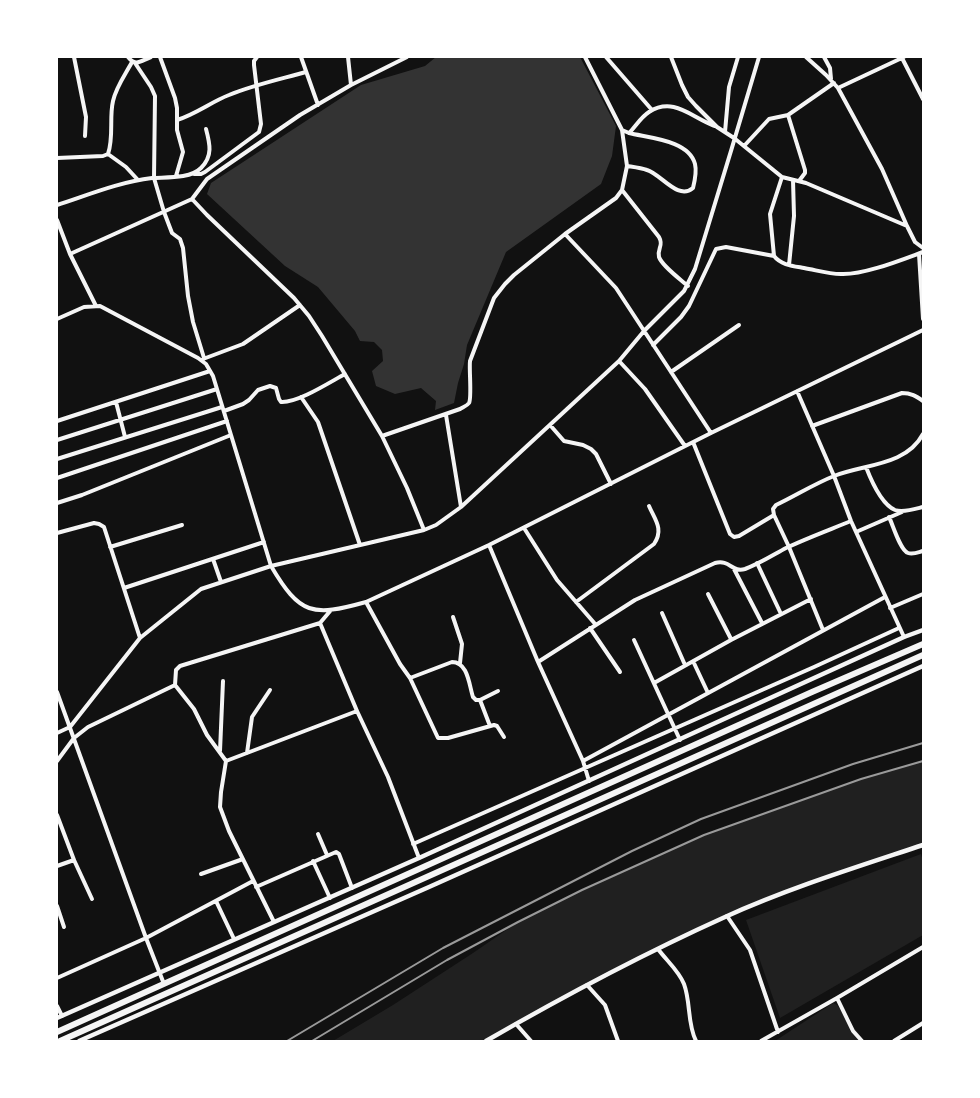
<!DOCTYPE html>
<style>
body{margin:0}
#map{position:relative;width:980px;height:1098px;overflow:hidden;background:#111;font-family:"Space Grotesk",sans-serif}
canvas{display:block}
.frame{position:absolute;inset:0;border:58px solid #fff;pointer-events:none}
</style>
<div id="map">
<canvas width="980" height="1098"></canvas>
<div class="frame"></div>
</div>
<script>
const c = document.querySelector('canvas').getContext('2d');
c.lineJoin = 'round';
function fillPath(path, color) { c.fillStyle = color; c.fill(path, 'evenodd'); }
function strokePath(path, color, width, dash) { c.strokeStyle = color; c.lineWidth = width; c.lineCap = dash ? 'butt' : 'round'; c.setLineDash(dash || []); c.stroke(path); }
fillPath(new Path2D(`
 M923 761V845L785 893 727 916 658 949 487 1041H333L393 1005 473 953 518 922 582 890 704 835 861 779Z
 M921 854 923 861V935L780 1018 746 920Z
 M833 1003 837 1005 864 1041H775Z`), '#202020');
fillPath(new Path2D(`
 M436 57H580L616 126 612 156 601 184 506 252 467 345 464 364 458 383 454 403 435 410 436 401 421 388 395 394 376 386 372 371 383 361 382 350 374 342 360 341 355 331 318 287 285 266 207 194 211 183 361 85 425 66Z`), '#333');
strokePath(new Path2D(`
 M74 57 86 117 85 136
 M128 57C136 67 140 61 151 57
 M160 57 175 98 177 108V130L183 152 176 176
 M301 57 318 105
 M348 57 351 85
 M407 57 351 85 300 115 207 179 192 199 207 215 294 298 309 316 322 336 382 436 407 488 424 530
 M606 57 652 110
 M671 57 682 85 688 97 696 106 717 127 734 138 782 177 806 183 907 226 915 242 923 248
 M806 57 826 75 838 88 882 169 907 226
 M824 57 830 68 831 79
 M902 58 923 99
 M135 63 151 87 155 96 154 178 164 212 172 233 180 239 183 248 188 296 193 322 204 358
 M838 88 904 57
 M788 115 805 170V173L799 181
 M177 120C196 114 211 102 229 95 253 85 281 79 306 72
 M622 130 629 133C649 138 689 140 695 164 697 172 695 180 693 188 678 201 661 174 647 170 641 168 633 167 627 166
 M725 132 729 87 738 57
 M629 133C635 127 641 117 649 112 674 96 692 118 715 126
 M744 146 769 119 788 115 834 83
 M108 154 126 167 138 180
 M57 158 103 156 108 154C114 137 109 118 113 101 116 87 125 75 132 62
 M194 174H201L205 172 259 132 261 124 254 65V61L257 57
 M782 177 770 214 774 256C781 265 793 266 804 268 816 270 828 274 841 274 864 275 901 260 923 252
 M622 190 659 237C664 246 657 248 659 257 662 266 680 279 688 286
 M57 205C88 195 119 182 152 178 167 177 190 179 201 168 213 156 210 144 206 129
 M57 220 70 254 96 306
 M565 234 616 288 711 433
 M70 254 192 199
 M919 254 923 319
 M789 265 794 216 793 180
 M57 319 84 307 100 306 198 358 206 364 213 376 271 566C300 615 312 617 366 602L489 545 711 433 923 330
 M653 345 681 317 689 306 716 249 726 247 774 256
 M203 359 243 344 300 305
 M619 361 645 389 685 446
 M671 372 739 325
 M797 391 834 476 851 521 904 637
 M301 397 318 422 360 545
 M116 402 125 437
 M224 411 243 404 249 400 258 390 270 386 276 388 279 399 281 402C298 403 330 382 345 374
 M446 415 461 507
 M57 421 210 371
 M550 425 564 441 583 445 591 449 596 454 611 484
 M812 426 902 393C911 393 916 396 923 401
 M382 436 460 409C463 407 467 406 469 403 472 398 469 370 470 361L494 298 505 284 514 275 565 234 616 198 622 190 627 166 622 130 585 57
 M57 440 217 389
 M693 442 730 534 734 537 739 536 774 515
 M57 459 222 407
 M866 467C871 480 881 504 895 510 903 513 915 509 923 507
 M57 478 227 421
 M57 503 82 495 231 435
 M889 517C893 525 900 550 908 553 913 555 919 552 923 551
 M524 528 557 580 596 625
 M856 532 902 512
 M57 533 94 523 99 524 104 527 140 638
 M489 545 538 662 583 761 589 781
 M110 547 182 525
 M213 559 221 582
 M757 563 781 614
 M734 569 762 623
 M124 588 264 542
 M708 594 731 639
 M366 602 400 664 410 678 438 738H448L494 725 497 726 504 737
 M576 602 654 544C664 529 655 520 649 506
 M890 608 923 594
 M662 613 685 665
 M453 617 462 644 460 663
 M320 623 331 610
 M590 628 620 672
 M823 630 789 547 774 515 773 509 776 505C795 496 814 484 834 476 864 464 906 466 923 434
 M634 640 680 740
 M693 661 708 693
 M538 662 635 600 715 563C730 559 732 573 745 569 759 564 773 555 786 548 807 538 829 530 851 521
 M410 678 452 662C468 662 469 685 473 697L476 700H480L498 691
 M654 683 731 640 811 599
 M175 685 194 709 207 735 226 761 221 792 220 807 229 831 274 922
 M57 692 146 938 164 984
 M480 700 490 726
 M57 733 70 727 140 638 201 589 271 566 424 530 436 525 461 507 619 361 644 331 684 291 695 269C717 198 738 128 759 57
 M220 751 223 681
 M247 753 252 717 270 690
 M57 761 74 738 88 727 175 685 176 670 180 666 320 623 357 711 388 777 419 858
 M226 761 357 711
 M583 761 885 597
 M57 815 74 860 92 899
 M318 834 327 855
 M413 844 814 667 899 628
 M313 861 330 898
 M57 866 74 860
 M201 874 243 859
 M256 887 336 852 339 854 352 888
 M216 901 234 939
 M57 906 64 927
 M727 916 750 950 778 1032
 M658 949C666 960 679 971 684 984 691 1003 687 1023 696 1041
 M57 978 146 938 253 881
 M587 985 605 1005 618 1041
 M837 998 853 1031 862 1041
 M57 1006 62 1016
 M516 1024 531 1041
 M761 1041 837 998 923 947
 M894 1041 923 1023`), '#f5f5f5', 4);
strokePath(new Path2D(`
 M57 1018 419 858 904 637 923 630
 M79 1041 429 887 923 666
 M486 1041C564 996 643 954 725 917 789 888 857 867 923 845`), '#f5f5f5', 4.5);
strokePath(new Path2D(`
 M57 1032 812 692 923 644
 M60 1041 923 655`), '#f5f5f5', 6);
strokePath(new Path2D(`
 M287 1041 443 948 632 851 701 819 853 764 923 743
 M312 1041 447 960 518 922 582 890 704 835 861 779 923 761`), '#9a9a9a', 2);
</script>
